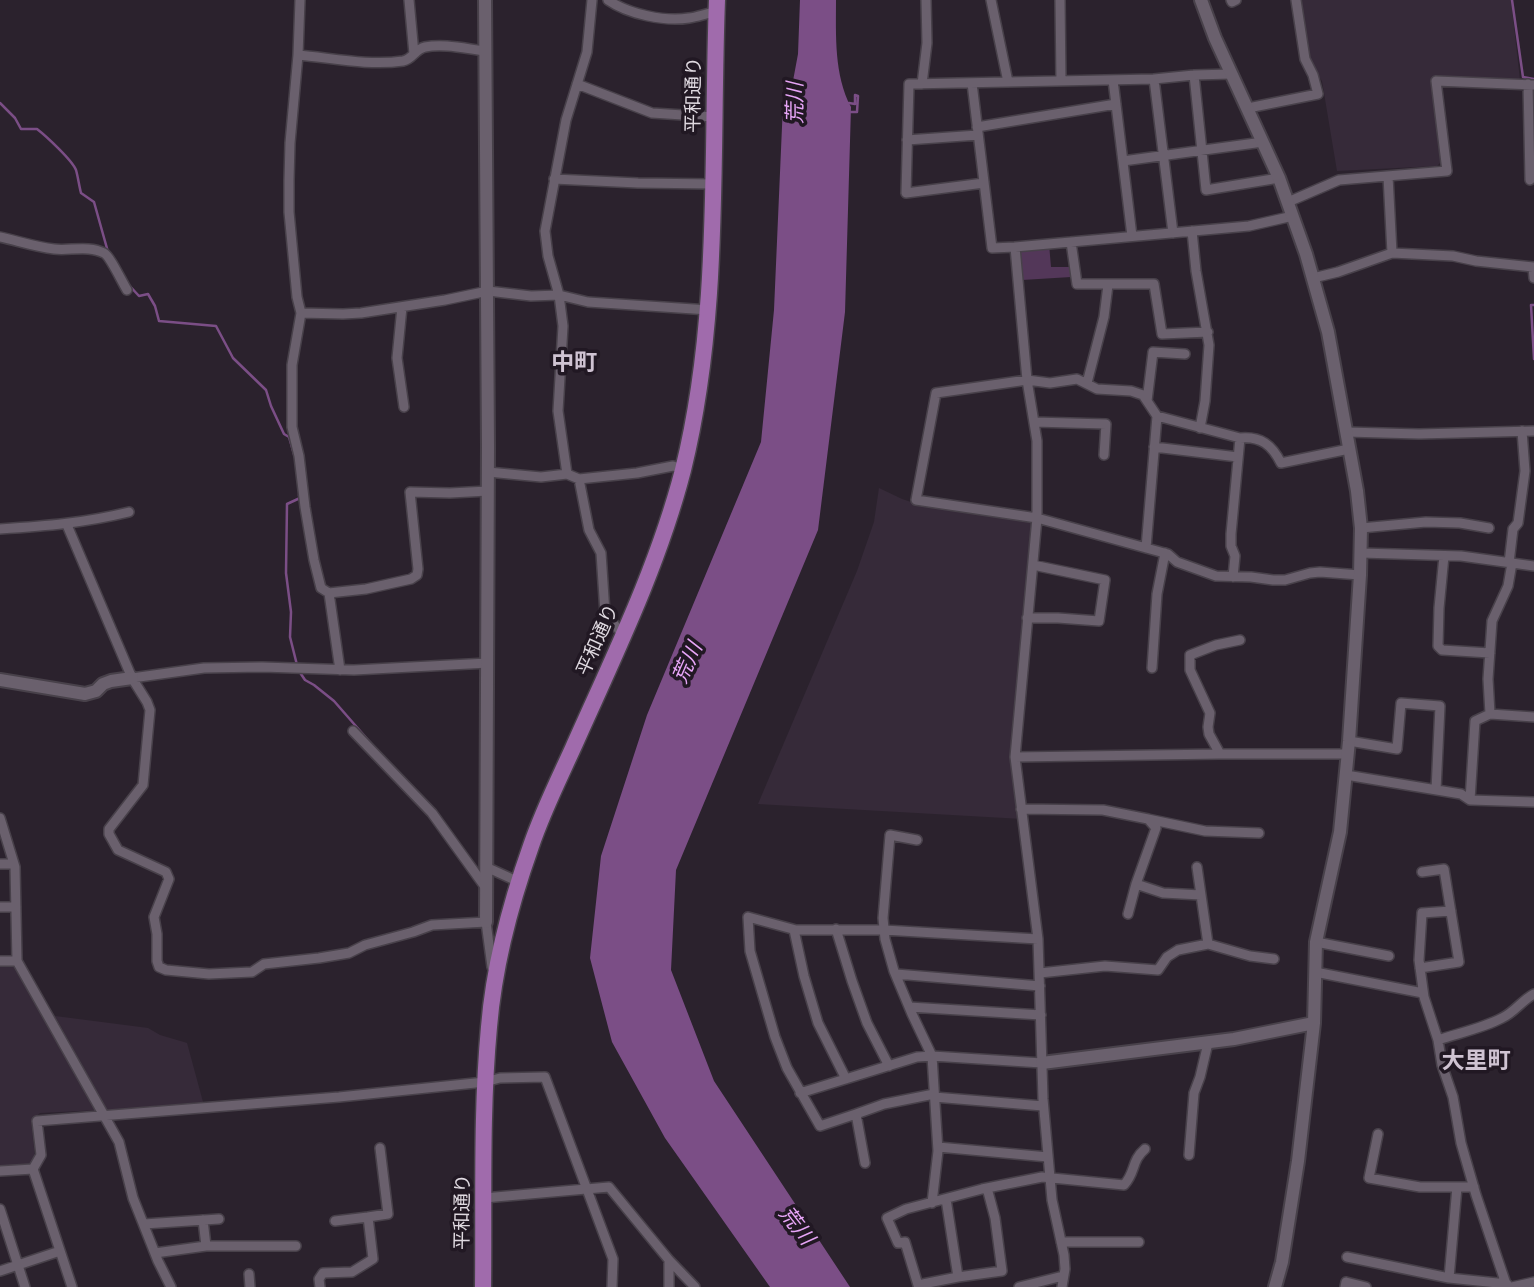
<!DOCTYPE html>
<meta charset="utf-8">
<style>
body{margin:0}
canvas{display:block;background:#2b222d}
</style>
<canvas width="1534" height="1287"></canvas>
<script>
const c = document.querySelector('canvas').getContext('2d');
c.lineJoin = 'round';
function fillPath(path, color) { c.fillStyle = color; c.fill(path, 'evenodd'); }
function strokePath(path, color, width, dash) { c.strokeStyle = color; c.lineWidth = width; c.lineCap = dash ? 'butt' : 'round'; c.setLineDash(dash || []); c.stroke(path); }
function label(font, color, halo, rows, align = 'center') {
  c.font = font + ' Montserrat,"Noto Sans JP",sans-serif'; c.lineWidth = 7; c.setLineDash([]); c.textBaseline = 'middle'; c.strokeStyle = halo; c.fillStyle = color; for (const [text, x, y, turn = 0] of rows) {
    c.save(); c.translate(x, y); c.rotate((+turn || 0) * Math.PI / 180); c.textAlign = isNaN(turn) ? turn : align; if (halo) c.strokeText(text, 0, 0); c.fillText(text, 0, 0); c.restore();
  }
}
fillPath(new Path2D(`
 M1300 0H1511L1520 80 1431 77 1441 162 1437 166 1337 171 1322 81 1310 64Z
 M879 488 902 499 911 502 1037 518 1015 757 1023 819 758 804 857 571 874 522Z
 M0 964H13L99 1110 40 1113 31 1121 35 1158 29 1165 0 1168Z
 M55 1016 148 1028 160 1035 187 1043 203 1102 107 1110Z`), '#362a39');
fillPath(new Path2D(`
 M1049 244 1051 267H1069L1071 277 1022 280 1019 247Z`), '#533759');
fillPath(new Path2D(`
 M800 0H836C836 36 834 75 851 107L845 312 818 530 676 870 671 970 714 1081 850 1287H770L665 1138 612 1042 590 958 601 856 647 715 761 442 774 310 783 104 790 97 798 54Z`), '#7b4e86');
strokePath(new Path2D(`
 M1512 0 1523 77 1534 79
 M0 103 15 118 21 129H37C46 136 72 160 76 170 78 177 79 185 81 193L94 202 108 252
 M849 103 855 104V95L858 96 857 112H851
 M127 283 139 296 148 294 155 306 159 321 216 326 233 358 266 390 271 406 284 434 289 437 296 461
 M1534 305H1531L1534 359
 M297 665 290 637 291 612 286 573 287 504 300 498 299 495
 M299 671 305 680 314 685 334 701 375 748`), '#7b4e86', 2.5);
const street = new Path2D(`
 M300 0 298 55 290 143 289 180V212L297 297 301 313 292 365V427L299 456 305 507 314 560 321 588 329 593 340 670
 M409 0 414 54
 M608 0C628 14 665 22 689 18 698 17 707 13 716 12
 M991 0 1008 82
 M1060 0 1061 81
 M1231 0 1232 2 1236 0
 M298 55C332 58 369 66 403 61 413 59 415 49 425 47 444 43 467 49 486 51
 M1194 75 1206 190 1279 178
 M1154 79 1173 233
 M1113 80 1132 236
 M972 83 992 248 1015 247
 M577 84 652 113 714 117
 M922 84 927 43 926 0
 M1528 84 1530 180
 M1248 108 1318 94 1313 75 1305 59 1296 0
 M977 127 1116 104
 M907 140 978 135
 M1123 161 1263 142
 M1388 176 1392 253
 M554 179 638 183 713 184
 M984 183 906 193 909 84 1154 79 1194 75 1231 74
 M1288 202 1339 180 1447 171 1436 81 1534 85
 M1192 231 1196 271 1209 345 1205 401 1200 428
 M0 237C18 241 36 247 54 249 69 251 89 245 104 253 110 256 122 282 127 290
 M1071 242 1077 284H1154L1162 334 1208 332
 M1313 278 1338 272 1392 253 1453 256 1476 261 1533 267 1534 278
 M402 307 397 358 404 407
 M301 313 343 314 361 313 445 300 488 291 531 296 559 295 588 302 709 310
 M1087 383 1104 317 1108 285
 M1147 401 1153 352 1185 354
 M1157 416 1240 438C1261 436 1272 445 1281 463L1349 449
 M1034 422 1106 424 1104 455
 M1347 432 1419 434 1534 431
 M1154 447 1238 457
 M488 472 541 477 567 474 579 479 637 473 673 466 683 469
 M567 474 558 411 563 326 559 295 548 256 545 231 566 120 587 52 592 0
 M579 479 589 530 601 553 605 613 623 635
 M67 525 132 678 147 702 150 710 143 785 109 829V834L118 850 166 872 169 879 154 917 157 934V961L159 967 166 970 209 974 252 972 264 964 319 958 349 953 365 945 413 932 432 925 486 922 492 967
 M1361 528 1426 522 1460 523 1489 528
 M0 529C46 526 84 523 129 512
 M1146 548 1157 416 1143 395 1131 391 1097 389 1077 379 1050 383 1027 380 936 393 916 500 1037 518 1168 554 1177 562 1216 576 1251 577 1273 580H1285L1310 573 1320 572 1360 575
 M1361 553 1461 556 1534 566
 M1444 556 1439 608 1438 646 1442 650 1490 653
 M1509 563 1513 529 1518 523 1525 471 1522 431
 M1233 577 1235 556 1231 546V534L1240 438
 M329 593 366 589 411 579 417 575 418 569 410 492 450 493 488 491
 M1027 618H1058L1099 621 1105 580 1033 565
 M1152 668 1157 594 1165 553
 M132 678 204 668 262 667 354 670 488 663
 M1490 714 1488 679 1492 621 1508 586 1512 563
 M353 731 432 813 486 888
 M1349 741 1397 749 1401 703 1440 706 1436 790
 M1220 754 1209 734 1208 727 1210 713 1190 670V655L1216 645 1240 640
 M1015 757 1220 754H1348
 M1346 775 1461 794 1470 800 1534 802
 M1470 800 1475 721 1490 714 1534 717
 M1021 809 1103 810 1148 819 1156 828 1136 884 1128 914
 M0 818 15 867 17 961 119 1142 133 1198 158 1261 171 1287
 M1148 819 1205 831 1259 833
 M917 840 890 835 883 918 885 939 894 971 912 1014 932 1056 938 1151 932 1203
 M0 864H14
 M486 867 519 882
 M1197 867 1208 944
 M1136 884 1163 893 1201 895
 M0 907H16
 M1451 911 1422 913 1419 960 1424 997 1438 1040 1442 1065 1453 1097 1461 1143 1476 1195 1507 1287
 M836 929 852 981 867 1023 889 1066
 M794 930 804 976 818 1023 846 1079
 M1316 942 1389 956
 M0 961H17
 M1420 968 1459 962 1444 869 1422 872
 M1315 972 1423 993
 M1040 973 1105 966 1158 970 1167 957 1178 950 1208 944 1250 956 1274 959
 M896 974 1040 986
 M909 1007 1041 1015
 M1438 1040C1459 1033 1483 1028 1502 1018 1515 1012 1521 1001 1534 994
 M800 1093 917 1057 932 1056 1042 1063
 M934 1097 1043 1106
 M856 1114 884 1104 934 1094
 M1378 1134 1369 1178 1420 1187H1474
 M938 1147 1048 1157
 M1189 1155 1194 1093 1200 1077 1208 1043
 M865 1163 856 1114 820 1126 787 1068 775 1037 750 951 748 917 796 930H884L1038 939
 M33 1169 41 1155 37 1121 339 1097 485 1082 500 1078 545 1077 613 1259 612 1287
 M33 1169 72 1287
 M0 1171 33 1169
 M484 1198 609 1187 669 1260 695 1287
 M946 1199 958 1277 1002 1271 995 1218 987 1188
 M0 1209 25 1287
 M368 1217 388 1214 380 1148
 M203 1220 206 1246
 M144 1224 219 1219
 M1061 1242H1139
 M155 1253 206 1246H296
 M1347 1257 1449 1278 1507 1284
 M669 1260V1287
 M0 1271 60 1251
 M249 1274 250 1287
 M958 1277 918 1285 905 1242 898 1243 887 1218 906 1209 982 1189 1042 1177 1124 1185C1136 1172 1131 1161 1145 1149
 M1449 1278 1457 1187
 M320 1287 319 1279 323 1273 352 1272 373 1259 368 1217 335 1221
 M1019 1287 1063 1276
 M1062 1287 1065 1269 1064 1255 1052 1200 1043 1099 1038 939 1015 757 1037 518V441L1027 380 1015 247 1249 226 1293 216
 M1345 1287 1346 1282 1366 1287
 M1512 1287 1534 1282`);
const secondary = new Path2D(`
 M485 0 488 446 486 922
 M1201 0 1215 38 1279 178 1306 254 1328 332 1357 491 1361 528 1360 575 1349 741 1340 832 1316 942 1314 1023 1298 1161 1282 1262 1275 1287
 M0 680 85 694 96 691 103 684 111 681 132 678
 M1042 1063 1234 1039 1314 1023`);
const highway = new Path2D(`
 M483 1287C484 1201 481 1113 489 1027 494 966 510 905 531 846 542 813 558 781 573 748 613 658 658 567 683 470 721 316 711 157 717 0`);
strokePath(street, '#48414a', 12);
strokePath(secondary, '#48414a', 16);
strokePath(highway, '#48414a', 19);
strokePath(street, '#6a606d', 9);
strokePath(secondary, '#6a606d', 12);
strokePath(highway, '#a06bac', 16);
label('19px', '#dfd9e0', '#211823', [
 ["平和通り",694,95,-89],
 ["平和通り",598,640,-66],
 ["平和通り",463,1212,-89]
]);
label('italic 21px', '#e7a5f7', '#211823', [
 ["荒川",796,103,-90],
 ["荒川",688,663,-66],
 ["荒川",796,1226,52]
]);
label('bold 23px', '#cfc3d2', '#211823', [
 ["中町",574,363],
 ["大里町",1476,1061]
]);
</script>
